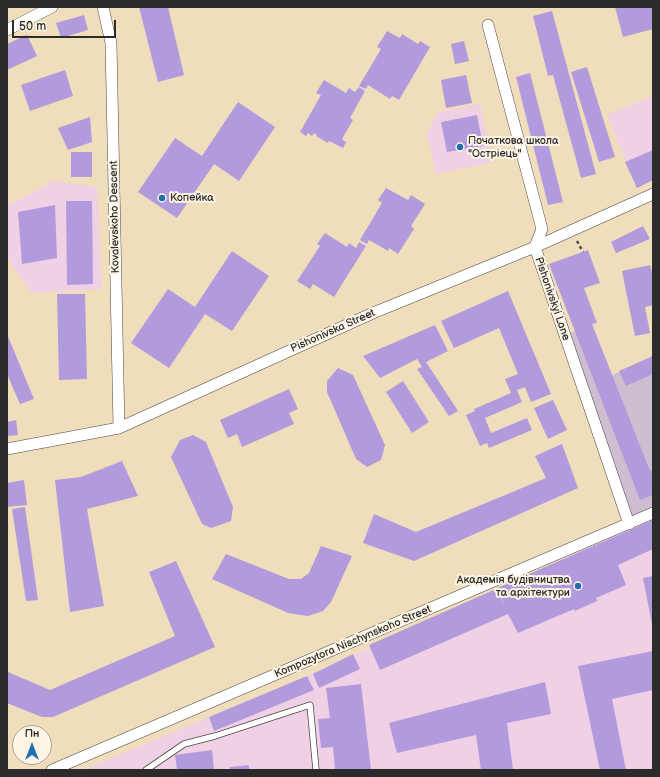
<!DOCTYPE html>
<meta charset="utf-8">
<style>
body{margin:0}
#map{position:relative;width:660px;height:777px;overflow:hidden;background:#f0ddbc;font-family:"Balsamiq Sans",sans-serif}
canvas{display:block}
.frame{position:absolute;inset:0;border:8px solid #2b2b2b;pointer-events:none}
.north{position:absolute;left:12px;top:725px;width:40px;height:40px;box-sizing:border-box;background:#fcf5e5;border:1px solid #a8a49b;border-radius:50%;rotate:0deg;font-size:11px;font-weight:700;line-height:16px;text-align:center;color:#2b2b2b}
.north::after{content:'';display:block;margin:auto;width:14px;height:18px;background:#1f6fb2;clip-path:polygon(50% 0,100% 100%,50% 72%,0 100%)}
.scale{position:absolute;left:12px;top:20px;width:104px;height:18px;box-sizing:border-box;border:2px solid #2b2b2b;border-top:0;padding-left:5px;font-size:12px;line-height:14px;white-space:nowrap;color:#2b2b2b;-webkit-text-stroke:3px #fcf5e5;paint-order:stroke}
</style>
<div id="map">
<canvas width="660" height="777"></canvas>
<div class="frame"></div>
<div class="north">Пн</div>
<div class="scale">50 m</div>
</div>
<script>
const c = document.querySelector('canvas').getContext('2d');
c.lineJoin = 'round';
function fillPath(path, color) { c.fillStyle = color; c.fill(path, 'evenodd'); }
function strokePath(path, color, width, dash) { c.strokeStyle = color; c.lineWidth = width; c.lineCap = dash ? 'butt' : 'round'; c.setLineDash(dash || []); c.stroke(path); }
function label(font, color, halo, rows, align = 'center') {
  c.font = font + ' "Balsamiq Sans",sans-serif'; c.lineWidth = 4; c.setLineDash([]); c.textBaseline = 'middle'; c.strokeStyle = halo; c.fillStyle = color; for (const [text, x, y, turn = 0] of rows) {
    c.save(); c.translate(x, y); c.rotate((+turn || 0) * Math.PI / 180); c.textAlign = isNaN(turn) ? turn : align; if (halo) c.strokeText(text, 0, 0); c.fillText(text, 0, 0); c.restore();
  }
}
fillPath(new Path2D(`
 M653 96V180L637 188 607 115Z
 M480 104 493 162 436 174 427 132 439 112Z
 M54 181 97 187 102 289 31 293 7 257V203L9 205Z
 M653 518V770H83L307 676Z`), '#f0d0e5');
fillPath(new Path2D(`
 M592 324 611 376 653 356V513L629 523 565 335Z`), '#cebed2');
fillPath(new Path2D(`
 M139 7H168L184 75 158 82Z
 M615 7H653V29L623 37Z
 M552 11 596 174 581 178 553 75 548 76 533 16Z
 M84 15 88 30 61 38 56 23Z
 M387 31 400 38 402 34 418 44 420 41 430 47 399 100 392 96 390 99 368 85 366 89 359 86 381 49 377 47Z
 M27 35 37 56 7 70V44Z
 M464 41 469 61 455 64 451 44Z
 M587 67 615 157 599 162 571 72Z
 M65 70 73 96 30 111 21 85Z
 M530 73 563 202 548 205 516 77Z
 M466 75 472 103 446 108 441 80Z
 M324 80 346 93 349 88 355 92 359 87 365 91 350 118 353 120 342 139 346 142 343 148 329 141 328 143 316 136 317 135 314 133 312 136 308 133 306 136 300 132 321 95 316 93Z
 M238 102 275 127 239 181 214 164 177 218 138 192 175 138 202 156Z
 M477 115 483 146 447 152 441 122Z
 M90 117 92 142 68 150 58 128Z
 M653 150V180L637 188 625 162Z
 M71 152H92V177H71Z
 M386 188 408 200 411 195 425 204 411 226 414 229 398 254 389 248 388 251 369 240 367 244 360 240 382 203 378 200Z
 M66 201H92L93 284 67 285Z
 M55 205 57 258 22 264 18 212Z
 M643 226 650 239 616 253 611 242Z
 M325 233 347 247 349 243 356 248 359 242 366 246 334 297 313 284 310 289 297 281 320 246 317 244Z
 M588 250 600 283 584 288 597 323 592 324 650 471 653 470V495L640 500 549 264Z
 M232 251 269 276 232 331 205 314 169 368 131 343 168 289 195 307Z
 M650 265 653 276V305L645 307 650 333 635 336 622 271Z
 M508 291 551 394 531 402 525 387 517 390 522 402 485 418 491 433 527 418 532 430 489 448 487 443 480 446 466 415 475 411 474 409 511 393 505 379 518 374 499 328 454 348 441 321Z
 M57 294H85L87 379 59 380Z
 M435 325 448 351 426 362 458 411 449 416 417 369 422 367 417 359 380 378 363 356Z
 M7 334 34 399 20 404 7 374Z
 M653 356V374L626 386 619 371Z
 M338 368 353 375 385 445 381 460 367 467 356 459 327 392V381Z
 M403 381 429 422 412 433 386 392Z
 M289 389 298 409 289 413 294 424 242 447 237 434 228 438 220 420Z
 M553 400 567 430 548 439 534 408Z
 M16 420 18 435 7 436V422Z
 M193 435 206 442 233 507 231 521 211 528 202 524 171 457 180 440Z
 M562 444 578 488 414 561 363 543 374 514 416 532 546 478 535 456Z
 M122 461 138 496 87 509 104 606 70 612 55 480 81 477Z
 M24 480 27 505 7 507V483Z
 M25 507 38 600 26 601 12 509Z
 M653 520V549L618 565 626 585 596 598 597 601 575 611 574 609 518 633 508 614 380 670 369 645 496 589 505 607 497 588Z
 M321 546 352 556 331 602 323 611 308 616 288 613 212 579 226 554 289 579H301L309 573Z
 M176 561 215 647 53 717H42L7 703 8 672 50 690 175 636 149 572Z
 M653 576V624H652L643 578Z
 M653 651V690L612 699 626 770H600L578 666Z
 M353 654 360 669 319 688 313 674Z
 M307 676 314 690 214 731 209 717Z
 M545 682 551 714 507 723 513 770H481L476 735 397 753 389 723Z
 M361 684 371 770H335L333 747 321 748 318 719 330 718 326 688Z
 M212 750 214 770H177L175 755Z
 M249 765V770H230V767Z`), '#b19bdc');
const lane = new Path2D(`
 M146 770 184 744 215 736 310 705 316 770`);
const street = new Path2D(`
 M103 7 111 43 119 428
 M488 25 542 229 535 247 629 524
 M7 30 52 7
 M7 449 119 428 373 313 535 247 653 194
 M52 770 653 513`);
strokePath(lane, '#494641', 7);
strokePath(street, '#494641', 12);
strokePath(new Path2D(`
 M577 241 583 252`), '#494641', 2.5, [3, 3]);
strokePath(lane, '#fff', 5.5);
strokePath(street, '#fff', 11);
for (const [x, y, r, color] of [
 [460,147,4,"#1f6fb2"],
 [162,198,4,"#1f6fb2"],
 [578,586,4,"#1f6fb2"]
]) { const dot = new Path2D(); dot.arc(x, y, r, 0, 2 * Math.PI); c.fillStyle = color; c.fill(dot); strokePath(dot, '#fcf5e5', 1.5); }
label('11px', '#2b2b2b', '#fcf5e5', [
 ["Початкова школа",468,141],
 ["\"Остріець\"",468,154],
 ["Копейка",170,198],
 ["Академія будівництва",570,580,"right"],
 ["та архітектури",570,593,"right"]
], 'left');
label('11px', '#2b2b2b', '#fcf5e5', [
 ["Kovalevskoho Descent",115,217,-91],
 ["Pishonivskyi Lane",552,299,71],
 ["Pishonivska Street",333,331,-24],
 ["Kompozytora Nischynskoho Street",353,642,-23]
]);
</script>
